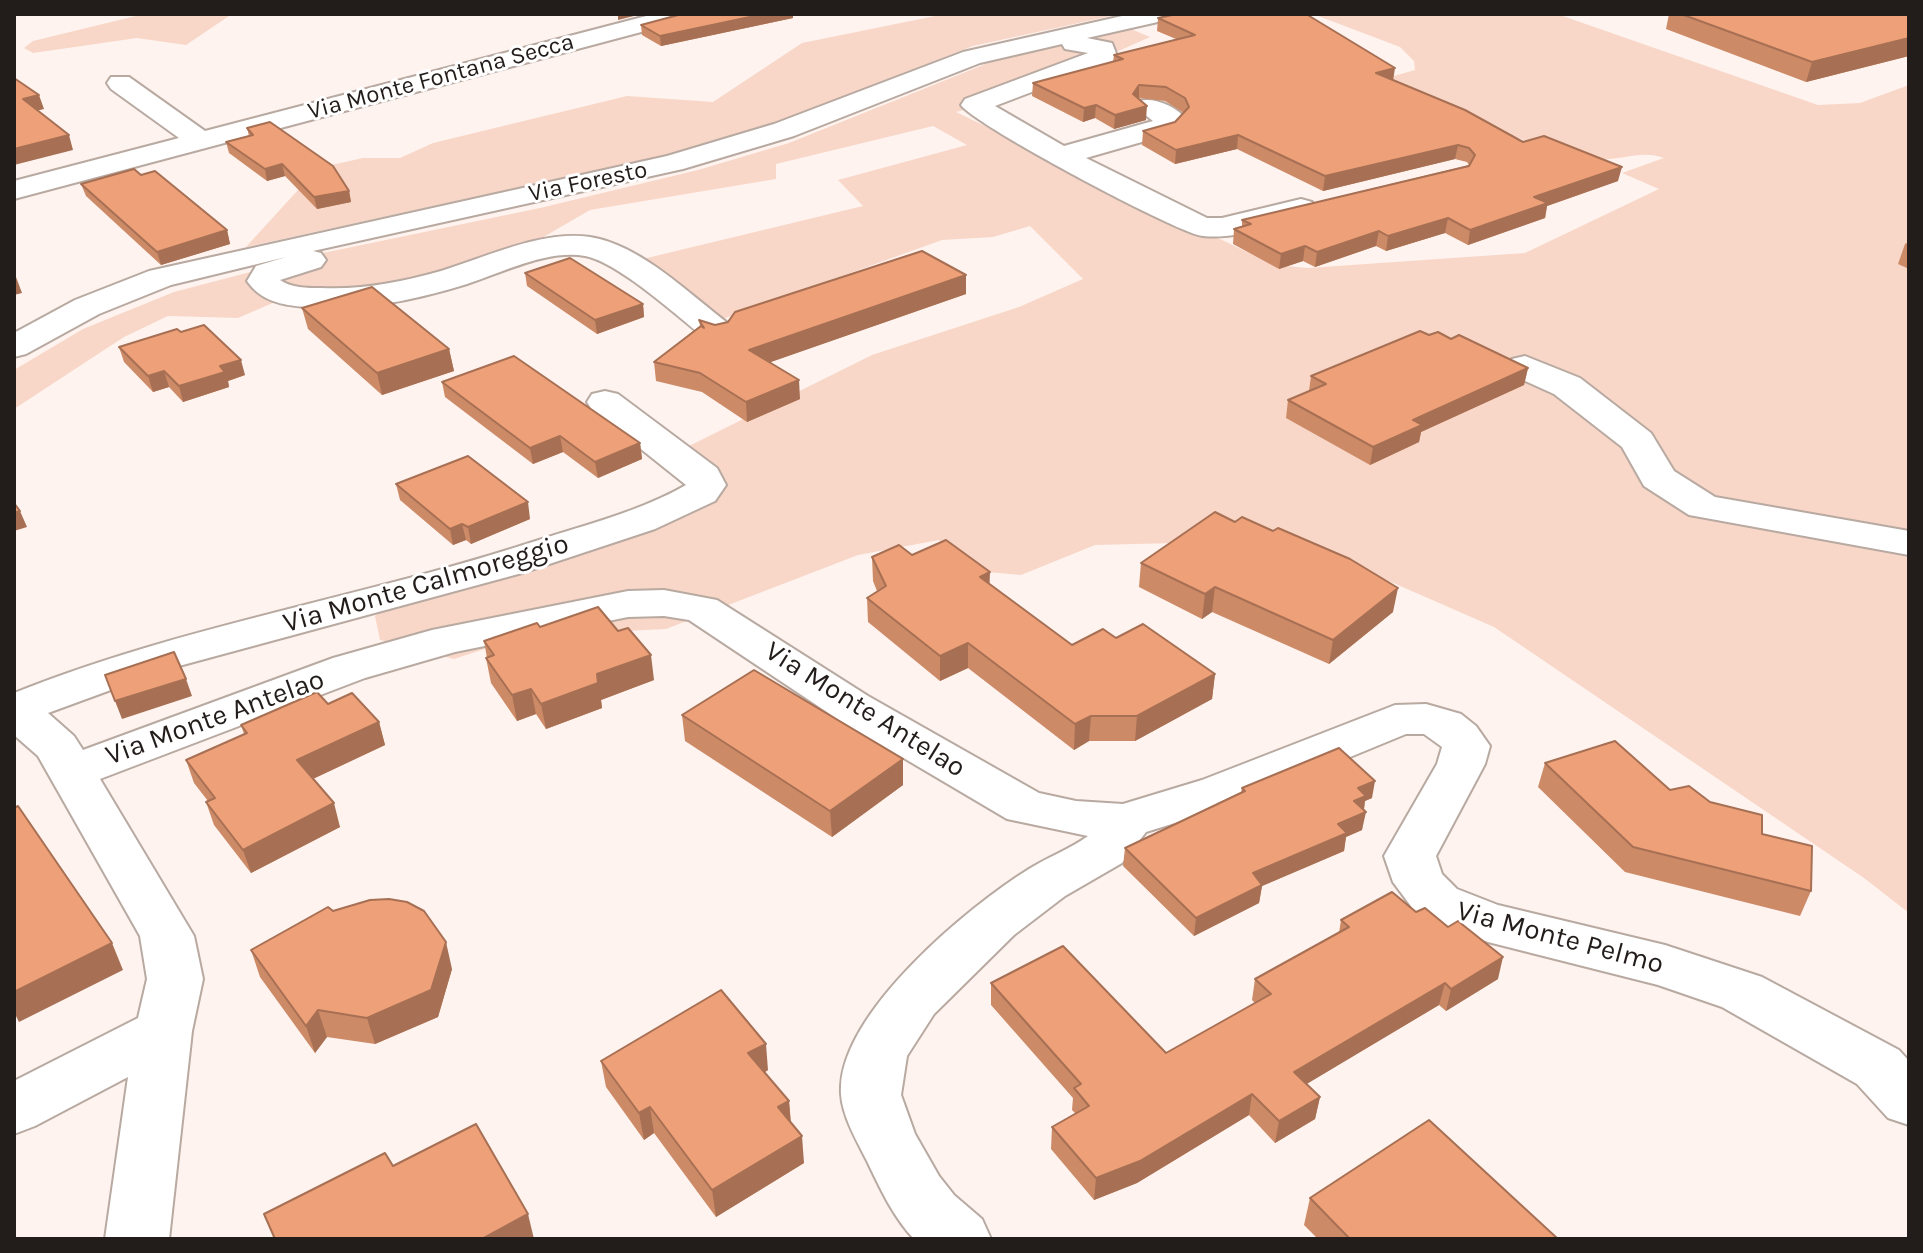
<!DOCTYPE html>
<style>
body{margin:0}
#map{position:relative;width:1923px;height:1253px;overflow:hidden;background:#fef3ef;font-family:Karla,sans-serif}
canvas{display:block}
.frame{position:absolute;inset:0;border:16px solid #221c1a;pointer-events:none}
</style>
<div id="map">
<canvas width="1923" height="1253"></canvas>
<div class="frame"></div>
</div>
<script>
const c = document.querySelector('canvas').getContext('2d');
c.lineJoin = 'round';
function fillPath(path, color) { c.fillStyle = color; c.fill(path, 'evenodd'); }
function strokePath(path, color, width, dash) { c.strokeStyle = color; c.lineWidth = width; c.lineCap = dash ? 'butt' : 'round'; c.setLineDash(dash || []); c.stroke(path); }
function label(font, color, halo, rows, align = 'center') {
  c.font = font + ' Karla,sans-serif'; c.lineWidth = 6; c.setLineDash([]); c.textBaseline = 'middle'; c.strokeStyle = halo; c.fillStyle = color; for (const [text, x, y, turn = 0] of rows) {
    c.save(); c.translate(x, y); c.rotate((+turn || 0) * Math.PI / 180); c.textAlign = isNaN(turn) ? turn : align; if (halo) c.strokeText(text, 0, 0); c.fillText(text, 0, 0); c.restore();
  }
}
fillPath(new Path2D(`
 M144 14H232L186 45 137 38 33 53 24 48 33 41Z
 M945 14H1120L973 46 757 130 672 154 246 247 298 190 305 171 363 158H400L433 143 627 96 713 102 802 43Z
 M1313 14H1557L1818 105 1860 103 1909 85V913L1864 878 1494 627 1295 540 1095 545 1021 575 976 571 939 540 858 555 666 629 524 636 454 659 380 640 375 616 405 592 649 512 688 481 687 447 872 355 1019 307 1083 279 1030 226 993 237 942 240 717 321 622 264 863 206 838 180 967 145 933 126 776 164V179L590 210 509 257 518 266 449 285 337 292 305 289 238 318 168 316 124 337 14 409V370L83 329 174 292 323 253 540 208 698 170 789 143 1003 57 1131 29 1150 37 1020 95 956 112 1274 265 1308 268 1525 253 1659 189 1622 173 1664 158C1639 148 1616 164 1587 158 1515 143 1453 110 1387 78L1415 70 1414 61 1400 47Z`), '#f8d7c8');
const minor = new Path2D(`
 M654 14H694L690 19 14 199V181L179 138 111 89 107 83 111 77H129L205 131Z
 M1131 14H1175L1171 19 1087 38 1112 43 1117 56 1113 61 995 106 1064 146 1153 121 1135 107 1139 101C1154 97 1176 106 1186 119L1173 133 1086 158 1207 218H1222L1301 199 1312 202 1316 208 1312 214C1278 223 1238 240 1203 236 1179 234 973 124 961 105L965 99 1088 53 1065 49 1062 44 980 63 794 136 683 169 313 251 321 253 326 260 321 267 280 280C292 288 306 288 321 288 361 290 403 282 441 271 487 257 542 230 590 237 641 245 689 294 729 324L734 331 729 338 717 341 705 338C677 316 618 262 585 256 548 249 501 273 467 284 415 300 360 312 305 307 281 305 261 301 247 281L256 266 286 257 171 285 99 314 26 354 14 357V333L75 300 149 271 667 156 774 124 963 52Z
 M1525 356 1580 378 1651 433 1674 471 1715 497 1909 531V555L1689 515 1644 486 1622 447 1554 394 1512 375 1507 367 1512 359Z
 M605 391 618 394 717 468 726 485 715 501 655 529 522 573 168 669 48 713 74 736 83 750 333 658 432 630 628 591 664 590 717 600 868 696 1039 793 1076 801 1123 804 1202 780 1395 705 1426 704 1461 714 1476 726 1490 746 1485 764 1436 856 1442 874 1457 889 1498 905 1665 945 1762 977 1899 1050 1909 1061V1125L1888 1118 1857 1084 1722 1007 1658 985 1488 942 1419 917 1393 882 1384 856 1437 764 1442 747 1424 734H1406L1236 804 1146 832 1122 863 1065 896 1014 935 934 1014 907 1056 901 1095 915 1134 939 1176 954 1195 982 1219 991 1239H914C893 1217 880 1188 867 1161 856 1139 839 1111 841 1086 845 1009 968 907 1029 869 1048 857 1070 849 1088 836L1007 819 836 718 689 620 664 616 628 617 455 652 365 678 100 779 194 936 203 979 192 1031 169 1239H105L128 1077 35 1126 14 1134V1081L138 1018 147 979 140 936 38 756 14 735V693C184 625 365 597 539 540 588 524 641 511 686 485L592 410 587 402 592 394Z`);
strokePath(minor, '#b8a9a1', 4);
fillPath(minor, '#fff');
fillPath(new Path2D(`
 M682 14H793V18L661 46 642 35 641 25Z
 M1669 14H1909V56L1806 82 1666 29Z
 M1158 18 1394 81 1523 142 1618 181 1547 206 1545 218 1468 245 1445 233 1386 251 1376 246 1315 267 1303 261 1279 269 1233 244 1234 229 1242 227V220L1469 165 1467 162 1455 159 1323 191 1237 149 1175 164 1142 145 1143 131 1175 122 1184 113 1165 101 1139 98 1146 120 1114 129 1095 118 1083 122 1032 96 1033 83 1113 62 1114 55 1176 39 1157 31Z
 M247 128 349 191 351 202 317 209 285 176 267 181 229 153 226 142 249 136Z
 M141 175 227 230 230 244 161 265 86 196 81 184Z
 M1909 242V269L1898 264 1905 244Z
 M525 273 643 304 644 317 597 334 527 286Z
 M966 275V294L770 362 800 399 747 422 702 392 656 381 654 362 700 326 699 320 715 325Z
 M302 308 449 349 454 371 382 395 308 329Z
 M181 332 245 375 228 381 229 387 183 402 169 387 153 392 124 362 119 347Z
 M1429 335 1451 339 1528 368 1524 385 1421 432 1419 442 1370 465 1286 418 1288 400 1309 391 1311 376Z
 M442 382 640 443 642 459 598 478 563 452 533 464 445 397Z
 M396 484 530 519 471 544 466 540 453 545 400 500Z
 M912 555 990 584 1072 645 1116 638 1215 674 1212 699 1135 741H1089L1074 750 968 668 940 681 868 622 867 598 877 591 873 581 872 557Z
 M1141 563 1393 612 1329 664 1212 612 1202 619 1139 587Z
 M540 627 654 680 601 700 602 708 546 729 536 714 517 721 491 683 486 658H487L484 641Z
 M328 704 379 722 385 745 313 779 340 827 251 873 214 825 206 802 208 801 194 783 186 760 244 734 241 725Z
 M682 715 903 759V785L832 837 685 741Z
 M1545 763 1670 790 1710 802 1762 834 1811 891 1800 916 1625 872 1538 787Z
 M1242 788 1372 798 1365 801 1362 830 1346 837 1344 851 1262 886 1259 903 1194 936 1123 866 1125 848 1241 792Z
 M333 911 452 969 438 1017 375 1044 327 1037 315 1053 260 977 251 950Z
 M1341 920 1498 979 1446 1011 1439 1005 1306 1084 1320 1097 1315 1119 1275 1143 1249 1115 1137 1183 1094 1200 1051 1149 1052 1127 1076 1114 1072 1110 1073 1098 991 1005V983L1166 1053 1255 1003 1252 1000 1255 979 1339 933Z
 M601 1061 768 1070 764 1073 789 1101 791 1122 804 1163 716 1217 654 1133 644 1140 606 1087Z
 M1310 1198 1558 1239H1318L1304 1225Z`), '#cd8a67');
fillPath(new Path2D(`
 M618 14H642L618 20Z
 M764 14H793V18L661 46 660 36Z
 M1909 38V56L1806 82 1812 62Z
 M1395 68 1393 81 1376 73Z
 M1139 85V98L1133 94Z
 M39 95 44 109 28 113 23 99Z
 M1096 105 1095 118 1083 122 1084 108Z
 M1147 106 1146 120 1114 129 1115 115Z
 M69 135 73 150 14 165V149Z
 M1238 135 1237 149 1175 164 1176 150Z
 M1458 145 1455 159 1323 191 1325 176Z
 M282 164 285 176 267 181 265 169Z
 M1622 167 1618 181 1547 206 1545 218 1468 245 1470 230 1534 197Z
 M349 191 351 202 317 209 314 197Z
 M1448 218 1445 233 1386 251 1388 236Z
 M227 230 230 244 161 265 157 252Z
 M1379 231 1376 246 1315 267 1317 252Z
 M1305 246 1303 261 1279 269 1281 254Z
 M966 275V294L751 369 749 350Z
 M14 277H16L22 293 14 295Z
 M643 304 644 317 597 334 595 320Z
 M449 349 454 371 382 395 377 373Z
 M241 360 245 375 228 381 229 387 183 402 179 386 220 366Z
 M1528 368 1524 385 1421 432 1419 442 1370 465 1373 447 1413 420Z
 M164 371 169 387 153 392 148 376Z
 M799 380 800 399 747 422 746 402Z
 M560 436 563 452 533 464 530 448Z
 M640 443 642 459 598 478 595 462Z
 M528 502 530 519 471 544 468 527Z
 M20 511 27 527 14 531V513Z
 M462 524 466 540 453 545 450 529Z
 M990 572 989 597 980 577Z
 M1215 587 1212 612 1202 619 1205 594Z
 M1398 588 1393 612 1329 664 1333 640Z
 M968 643V668L940 681V656Z
 M651 655 654 680 601 700 602 708 546 729 541 704 597 674Z
 M1215 674 1212 699 1135 741 1137 716Z
 M186 679 192 696 122 719 115 701Z
 M531 689 536 714 517 721 512 695Z
 M1091 716 1089 741 1074 750 1075 724Z
 M379 722 385 745 304 783 297 760Z
 M903 759V785L832 837 830 811Z
 M1375 781 1372 798 1365 801 1363 814 1366 812 1362 830 1346 837 1344 851 1262 886 1259 903 1194 936 1196 918 1253 873 1338 824 1358 788Z
 M334 803 340 827 251 873 243 850Z
 M446 942 452 969 438 1017 375 1044 367 1018Z
 M112 943 123 970 19 1022 14 1012V992Z
 M1503 957 1498 979 1446 1011 1451 989Z
 M1445 983 1439 1005 1290 1094 1294 1072Z
 M318 1010 327 1037 315 1053 306 1026Z
 M766 1044 768 1070 751 1080 748 1053Z
 M1252 1094 1249 1115 1137 1183 1094 1200 1096 1178Z
 M1320 1097 1315 1119 1275 1143 1279 1121Z
 M789 1101 791 1128 778 1107Z
 M650 1107 654 1133 644 1140 639 1113Z
 M802 1136 804 1163 716 1217 712 1190Z
 M528 1214 534 1239H482Z`), '#a77054');
const building = new Path2D(`
 M682 14H764L660 36 641 25Z
 M1177 14H1264L1267 15 1273 14H1306L1395 68 1376 73 1465 110 1523 142 1544 136 1622 167 1534 197 1548 203 1470 230 1448 218 1388 236 1379 231 1317 252 1305 246 1281 254 1234 229 1251 224 1242 220 1469 166 1475 155 1469 148 1458 145 1325 176 1238 135 1176 150 1143 131 1175 122 1189 107 1185 98 1166 87 1139 85 1133 94 1147 106 1115 115 1096 105 1084 108 1033 83 1123 59 1114 55 1195 35 1158 18Z
 M1681 14H1909V38L1812 62Z
 M14 78 39 95 23 99 69 135 14 149Z
 M270 122 333 166 349 191 314 197 282 164 265 169 226 142 253 135 247 128Z
 M134 169 141 175 155 171 227 230 157 252 81 184Z
 M922 251 966 275 749 350 799 380 746 402 700 373 654 362 701 326 704 328 699 320 715 325 728 322 735 312Z
 M570 258 643 304 595 320 525 273Z
 M372 287 449 349 377 373 302 308Z
 M204 325 241 360 220 366 225 372 179 386 164 371 148 376 119 347 177 329 181 332Z
 M1420 331 1429 335 1438 332 1451 339 1459 335 1528 368 1413 420 1422 425 1373 447 1288 400 1326 384 1311 376Z
 M514 356 640 443 595 462 560 436 530 448 442 382Z
 M468 456 528 502 468 527 462 524 450 529 396 484Z
 M14 503 20 511 14 513Z
 M1215 512 1235 522 1242 517 1273 531 1278 528 1350 559 1398 588 1333 640 1215 587 1205 594 1141 563Z
 M946 540 990 572 980 577 1072 645 1103 629 1116 638 1143 624 1215 674 1137 716H1091L1075 724 968 643 940 656 867 598 886 586 872 557 899 545 912 555Z
 M598 607 618 631 628 628 651 655 597 674 598 683 541 704 531 689 512 695 486 658 494 655 484 641 537 623 540 627Z
 M174 652 186 679 115 701 105 675Z
 M754 670 903 759 830 811 682 715Z
 M317 692 328 704 352 693 379 722 297 760 334 803 243 850 206 802 215 798 186 760 247 733 241 725Z
 M1615 741 1670 790 1689 786 1710 802 1762 815V834L1812 846 1811 891 1633 847 1545 763Z
 M1339 748 1375 781 1358 788 1366 796 1354 801 1366 812 1338 824 1347 833 1253 873 1262 885 1196 918 1125 848 1245 791 1242 788Z
 M18 806 112 943 14 992V808Z
 M1392 892 1416 912 1425 908 1448 927 1458 921 1503 957 1451 989 1445 983 1294 1072 1320 1097 1279 1121 1252 1094 1140 1161 1096 1178 1052 1127 1089 1106 1074 1088 1081 1084 991 983 1063 946 1166 1053 1271 994 1255 979 1349 927 1341 920Z
 M389 899 407 902 424 911 446 942 431 990 367 1018 318 1010 306 1026 251 950 328 907 333 911 370 900Z
 M721 990 766 1044 748 1053 789 1101 778 1107 802 1136 712 1190 650 1107 639 1113 601 1061Z
 M1429 1120 1558 1239H1350L1310 1198Z
 M476 1124 528 1214 482 1239H275L264 1214 385 1153 393 1166Z`);
fillPath(building, '#eea078');
strokePath(building, '#a77054', 2);
label('24px', '#221c1a', '#fff', [
 ["Via Monte Fontana Secca",441,77,-15],
 ["Via Foresto",588,182,-12]
]);
label('28px', '#221c1a', '#fff', [
 ["Via Monte Calmoreggio",426,584,-16],
 ["Via Monte Antelao",865,710,32],
 ["Via Monte Antelao",215,718,-20],
 ["Via Monte Pelmo",1560,938,15]
]);
</script>
